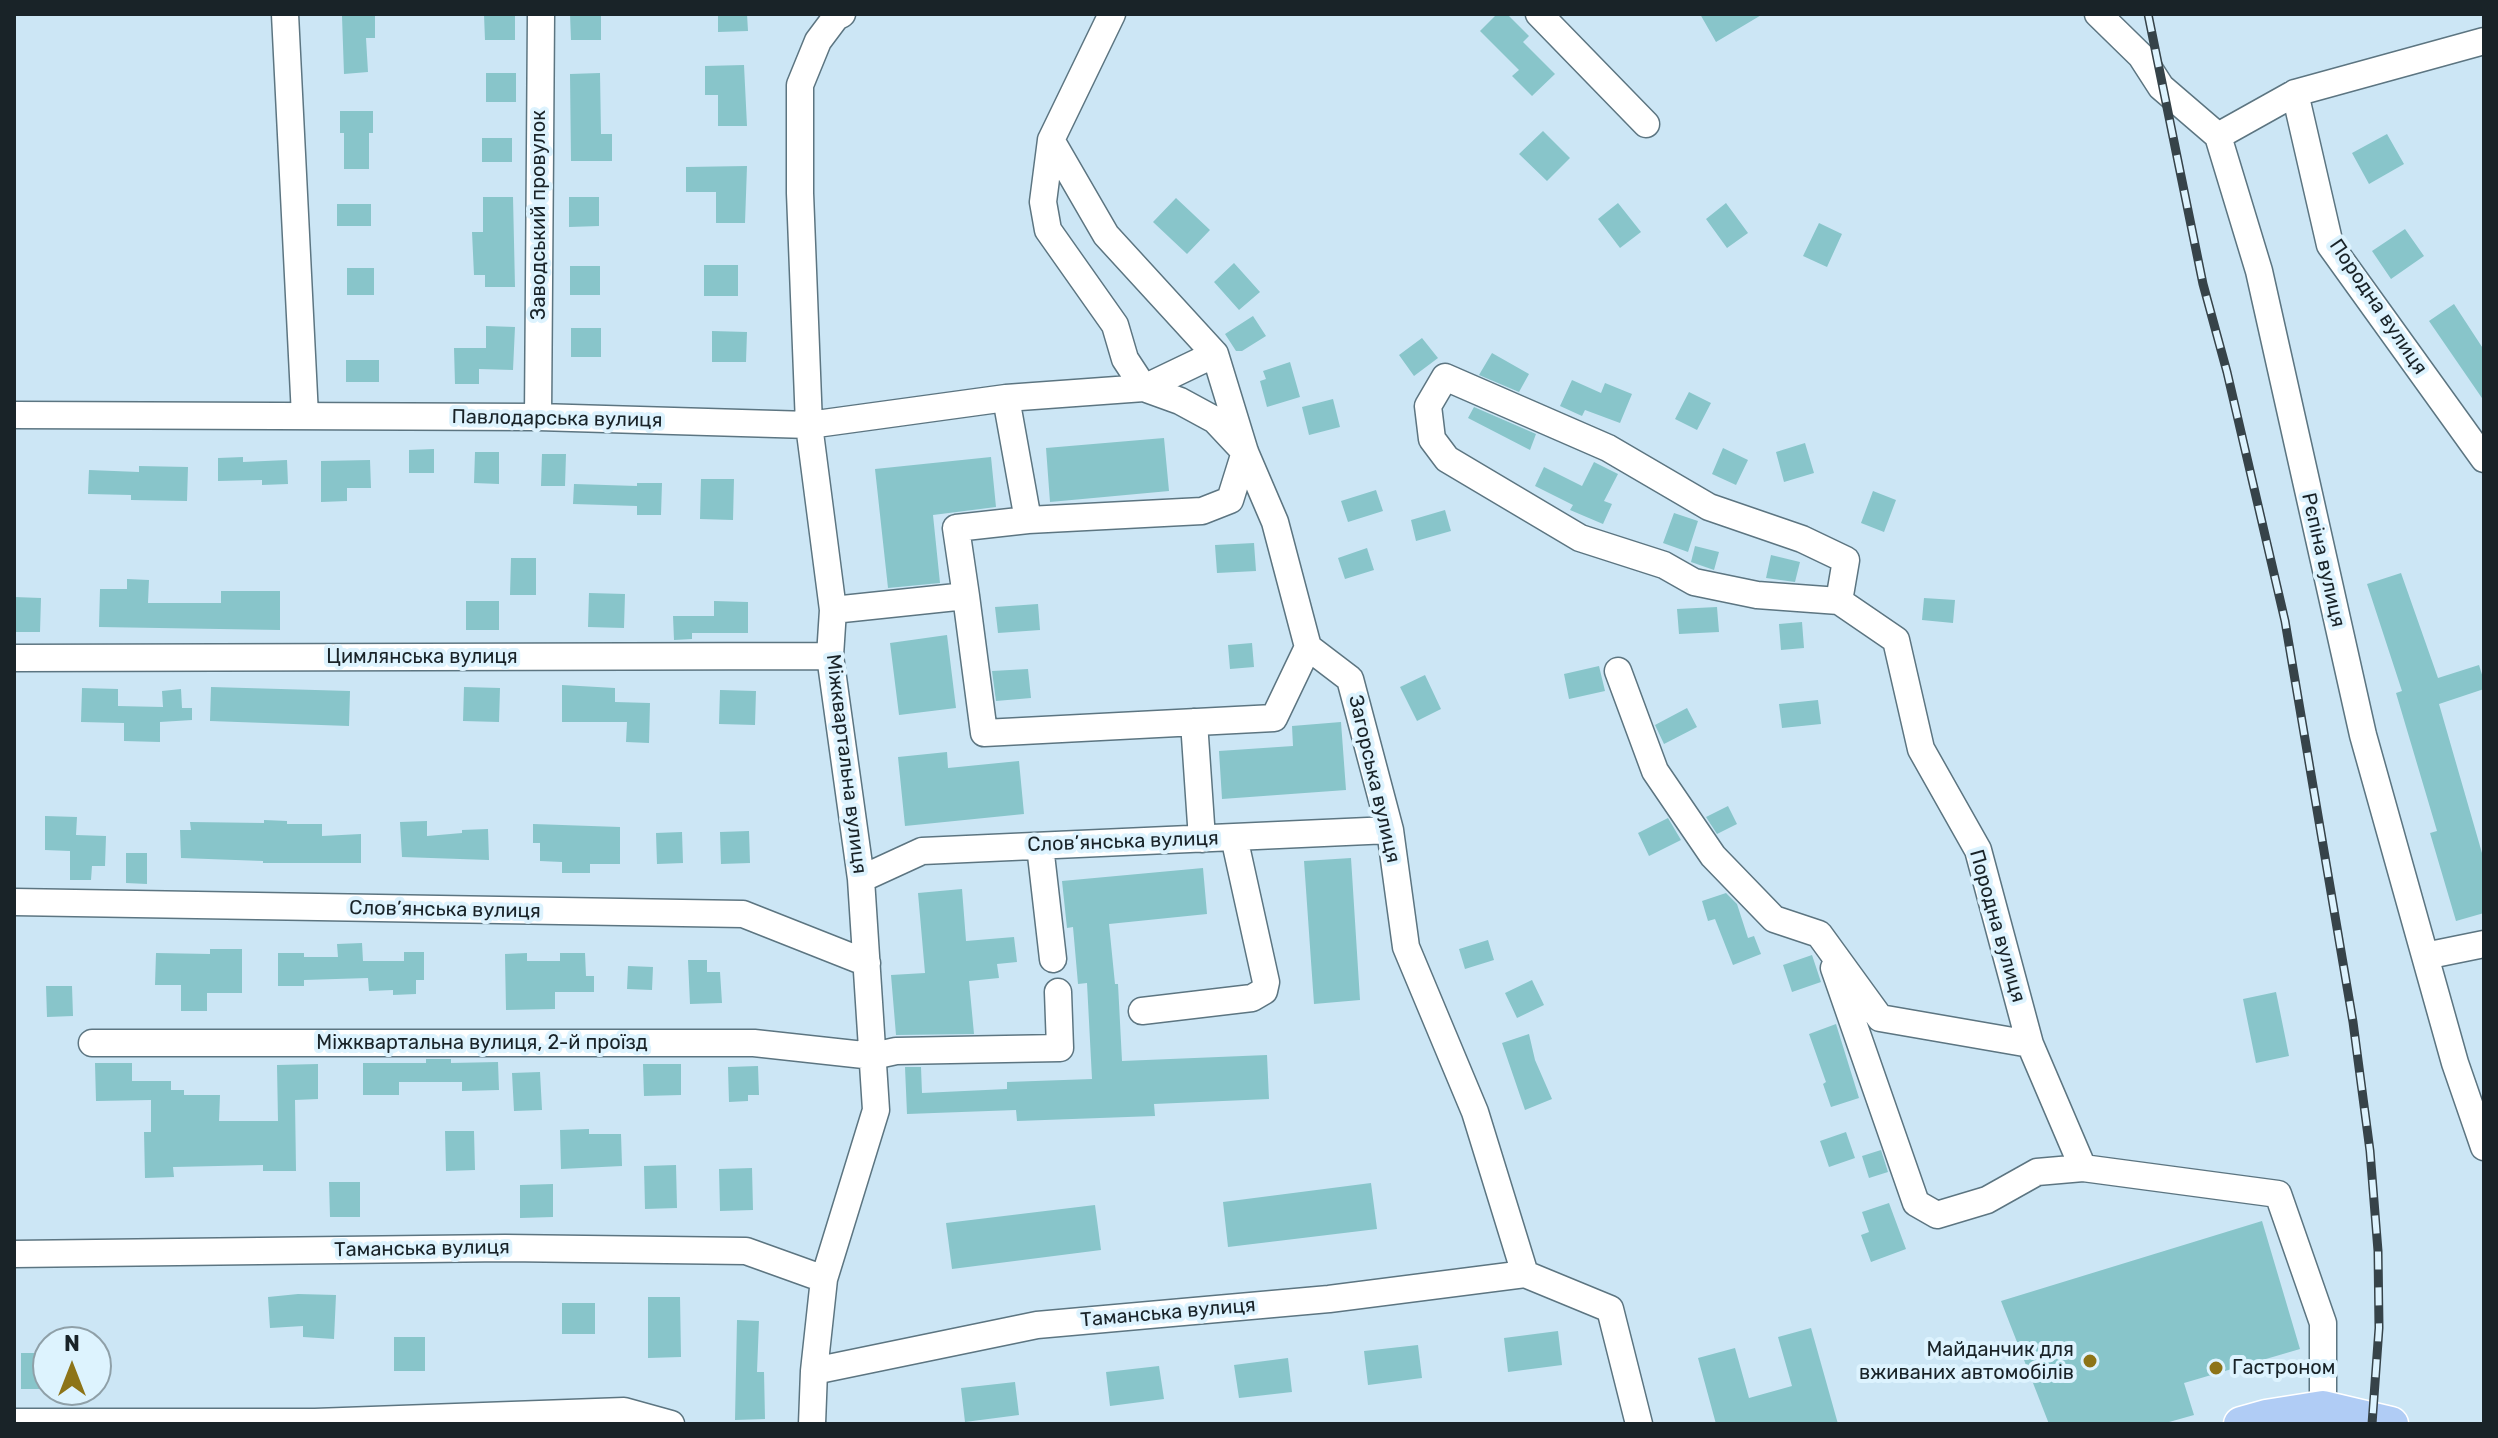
<!DOCTYPE html>
<meta charset="utf-8">
<style>
body{margin:0}
#map{position:relative;width:2498px;height:1438px;overflow:hidden;background:#cce6f5;font-family:Rubik,sans-serif}
canvas{display:block}
.frame{position:absolute;inset:0;border:16px solid #192328;pointer-events:none}
.north{position:absolute;left:32px;top:1326px;width:80px;height:80px;box-sizing:border-box;background:#ddf3fe;border:2px solid #8fa0a8;border-radius:50%;rotate:0deg;font-size:22px;font-weight:700;line-height:32px;text-align:center;color:#192328}
.north::after{content:'';display:block;margin:auto;width:28px;height:36px;background:#8d7418;clip-path:polygon(50% 0,100% 100%,50% 72%,0 100%)}
</style>
<div id="map">
<canvas width="2498" height="1438"></canvas>
<div class="frame"></div>
<div class="north">N</div>
</div>
<script>
const c = document.querySelector('canvas').getContext('2d');
c.lineJoin = 'round';
function fillPath(path, color) { c.fillStyle = color; c.fill(path, 'evenodd'); }
function strokePath(path, color, width, dash) { c.strokeStyle = color; c.lineWidth = width; c.lineCap = dash ? 'butt' : 'round'; c.setLineDash(dash || []); c.stroke(path); }
function label(font, color, halo, rows, align = 'center') {
  c.font = font + ' Rubik,sans-serif'; c.lineWidth = 8; c.setLineDash([]); c.textBaseline = 'middle'; c.strokeStyle = halo; c.fillStyle = color; for (const [text, x, y, turn = 0] of rows) {
    c.save(); c.translate(x, y); c.rotate((+turn || 0) * Math.PI / 180); c.textAlign = isNaN(turn) ? turn : align; if (halo) c.strokeText(text, 0, 0); c.fillText(text, 0, 0); c.restore();
  }
}
fillPath(new Path2D(`
 M484 14H515V40H485Z
 M570 14H601V40H571Z
 M718 14H747L748 31 718 32Z
 M1497 14H1507L1529 36 1523 42 1555 74 1532 96 1512 76 1519 70 1480 31Z
 M1700 14H1763L1716 42Z
 M342 16H375V38H366L368 72 344 74Z
 M744 65 747 126H718V95H705V66Z
 M486 73H516V102H486Z
 M600 73 601 134H612V161H571L570 74Z
 M340 111H373V133H369V169H344V133H340Z
 M1543 131 1570 158 1547 181 1519 154Z
 M2387 134 2404 164 2369 184 2352 153Z
 M482 138H512V162H482Z
 M747 166 745 223H716V192H686V167Z
 M483 197H513L515 287H485V275H474L472 232H483Z
 M569 197H599V226L569 227Z
 M1176 198 1210 230 1187 254 1153 222Z
 M1618 203 1641 232 1620 248 1598 219Z
 M1726 203 1748 233 1727 248 1706 219Z
 M337 204H371V226H337Z
 M1819 223 1842 234 1827 267 1803 256Z
 M2405 229 2424 256 2391 279 2372 251Z
 M1234 263 1260 292 1239 310 1214 282Z
 M704 265H738V296H704Z
 M570 266H600V295H570Z
 M347 268H374V295H347Z
 M2454 304 2484 350V401L2429 321Z
 M1253 316 1266 336 1242 351H1236L1225 334Z
 M486 326 515 327 513 370 479 369V384H455L454 348H486Z
 M571 328H601V357H571Z
 M712 331 747 332 746 362H712Z
 M1422 338 1438 358 1414 376 1399 355Z
 M1492 353 1529 374 1519 392 1479 375Z
 M346 360H379V382H346Z
 M1290 362 1300 397 1267 407 1260 381 1266 379 1263 371Z
 M1572 380 1601 393 1605 383 1632 394 1620 423 1585 410 1582 416 1560 406Z
 M1689 392 1711 403 1697 430 1675 419Z
 M1333 399 1340 427 1309 435 1302 407Z
 M1474 407 1536 434 1530 450 1468 418Z
 M1164 438 1169 491 1050 502 1046 448Z
 M1805 443 1814 473 1784 482 1776 452Z
 M1723 448 1748 460 1736 485 1712 474Z
 M434 449V473H409V450Z
 M475 452H499V484L474 483Z
 M542 454H566L565 486H541Z
 M243 457V462L287 460 288 484 262 485V480L218 481V458Z
 M991 457 996 507 933 515 940 583 888 588 875 469Z
 M370 460 371 488H347V501L321 502V461Z
 M1594 462 1618 474 1604 501 1612 504 1603 524 1570 510 1573 505 1535 486 1544 467 1582 486Z
 M139 466 188 467 187 501 131 500V495L88 494 89 470 139 472Z
 M701 479H734L733 520 700 519Z
 M637 483H662L661 515H637V506L573 504 574 484 637 486Z
 M1376 490 1383 511 1348 522 1341 501Z
 M1873 491 1896 500 1884 532 1861 523Z
 M1445 510 1451 531 1416 541 1411 520Z
 M1674 513 1698 521 1688 552 1663 543Z
 M1254 543 1256 571 1217 573 1215 545Z
 M1695 546 1719 552 1714 570 1691 562Z
 M1367 548 1374 570 1345 579 1338 558Z
 M1771 555 1800 562 1795 582 1766 578Z
 M511 558H536V595H510Z
 M2401 573 2438 678 2479 665 2484 681V689L2439 704 2484 860V913L2456 921 2430 833 2437 831 2396 693 2402 691 2367 584Z
 M127 579 149 580 148 603H221V591H280V630L99 627 100 589H127Z
 M589 593 625 594 624 628 588 627Z
 M14 597 41 598 40 632H14Z
 M1924 598 1955 600 1953 623 1922 620Z
 M466 601H499V630H466Z
 M714 601 748 602V633H692V639L674 640 673 616H714Z
 M1038 604 1040 630 998 633 995 607Z
 M1717 607 1719 632 1679 634 1677 609Z
 M1802 622 1804 648 1781 650 1779 624Z
 M947 635 956 708 899 715 890 643Z
 M1252 643 1254 667 1230 669 1228 645Z
 M1599 666 1605 691 1569 699 1564 674Z
 M1028 669 1031 698 996 701 992 671Z
 M1425 675 1441 709 1417 721 1400 687Z
 M562 685 615 688V702L650 703 649 743 626 742 627 722H562Z
 M211 687 350 691 349 726 210 721Z
 M464 687 500 688 499 722 463 721Z
 M82 688 118 689V706L163 707 162 691 181 689 182 708H192V720L160 722V742L124 741V723L81 722Z
 M720 690 756 691 755 725 719 724Z
 M1818 700 1821 724 1782 728 1779 704Z
 M1687 708 1697 727 1664 744 1655 725Z
 M1341 722 1346 790 1222 799 1219 751 1293 746 1292 726Z
 M947 752 948 768 1019 761 1024 814 905 826 898 757Z
 M1728 806 1737 824 1717 834 1706 817Z
 M45 816 77 817 76 835 106 836 105 866H92L91 880H70V851L45 850Z
 M1668 818 1681 840 1649 856 1638 833Z
 M264 820 287 821V824H322V836L361 834V863H263V861L181 858 180 830H191L190 822 264 823Z
 M427 821V836L462 833V830L488 829 489 860 402 857 400 822Z
 M533 824 620 827V864H590V873H562V862L540 861V843H533Z
 M749 831 750 863 721 864 720 832Z
 M682 832 683 863 657 864 656 833Z
 M126 853H147V884L126 883Z
 M1351 858 1360 1000 1314 1004 1304 861Z
 M1203 868 1207 914 1109 924 1115 984H1118L1122 1061 1267 1055 1269 1099 1154 1104 1155 1116 1017 1121 1016 1110 907 1114 905 1067H921L922 1093 1007 1089V1082L1092 1079 1087 983 1078 984 1073 927 1067 928 1062 881Z
 M962 889 966 941 1014 937 1017 962 997 964 999 978 969 981 974 1034 896 1035 891 975 925 973 918 893Z
 M1726 893 1737 904 1748 938 1754 936 1761 954 1733 965 1715 919 1708 921 1702 901Z
 M1488 940 1494 960 1465 969 1459 949Z
 M362 943 363 961H404V952H424V980H416V994L393 995V990L369 991 368 978 304 980V986H278V953H304V957H338L337 944Z
 M210 949H242V993H207V1011H181V985H155L156 953 210 954Z
 M527 953V961H560V953H585L586 976H594V992H555V1009L506 1010 505 954Z
 M1812 955 1821 982 1792 992 1783 965Z
 M688 960H707V972H720L722 1003 690 1004Z
 M628 966 653 967 652 990 627 989Z
 M1532 980 1544 1005 1517 1018 1505 993Z
 M46 986H72L73 1016 47 1017Z
 M2276 992 2289 1056 2256 1063 2243 999Z
 M1836 1024 1859 1098 1831 1107 1823 1084 1826 1082 1809 1034Z
 M1529 1034 1535 1060 1552 1099 1525 1110 1502 1043Z
 M426 1059H451V1063L498 1062 499 1090 462 1091V1082H399V1095H363V1063H426Z
 M95 1063H132V1081H171V1090H184V1095H220L219 1121H278L277 1065 318 1064V1099L295 1100 296 1171H263V1165L173 1167 174 1177 145 1178 144 1132H151V1100L96 1101Z
 M643 1064H681V1095L644 1096Z
 M758 1066 759 1095H748V1101L729 1102 728 1067Z
 M540 1072 542 1110 514 1111 512 1073Z
 M589 1129V1134H621L622 1166 561 1169 560 1130Z
 M445 1131H474L475 1170 446 1171Z
 M1846 1132 1855 1158 1829 1167 1820 1141Z
 M1881 1150 1888 1172 1869 1178 1862 1156Z
 M676 1165 677 1208 645 1209 644 1166Z
 M752 1168 753 1210 720 1211 719 1169Z
 M329 1182H360V1217H330Z
 M1371 1183 1377 1229 1228 1247 1223 1202Z
 M553 1184V1217L520 1218V1185Z
 M1889 1203 1906 1249 1871 1262 1861 1235 1869 1232 1862 1212Z
 M1095 1205 1101 1250 952 1269 946 1223Z
 M2262 1221 2300 1349 2184 1383 2194 1415 2162 1424H2049L2001 1301Z
 M298 1294 336 1295 334 1339 303 1337V1326L270 1328 268 1297Z
 M648 1297H680L681 1357 648 1358Z
 M562 1303H595V1334H562Z
 M737 1320 759 1321 757 1372H764L765 1419 735 1420Z
 M1811 1328 1838 1424H1716L1698 1358 1735 1348 1749 1398 1792 1386 1778 1337Z
 M1558 1331 1562 1365 1508 1372 1504 1338Z
 M394 1337H425V1371H394Z
 M1418 1345 1422 1378 1368 1385 1364 1351Z
 M21 1353H47V1389H21Z
 M1288 1358 1292 1392 1239 1398 1234 1365Z
 M1159 1366 1164 1399 1110 1406 1106 1372Z
 M1015 1382 1019 1415 965 1422 961 1388Z`), '#88c5ca');
const minor = new Path2D(`
 M285 14 305 416
 M1112 14 1051 140 1106 235 1215 354 1245 452 1275 522 1308 647 1350 679 1390 830 1406 947 1475 1112 1525 1274 1610 1309 1639 1424
 M1539 14 1646 124
 M2098 14 2141 56 2161 87 2218 136 2259 271 2363 735 2455 1063 2484 1147
 M2295 93 2330 245 2484 459
 M2218 136 2295 93 2484 41
 M1006 398 1028 520 1202 511 1230 500 1245 452 1215 420 1180 401 1144 388 1125 359 1115 325 1048 230 1043 202 1051 140
 M14 415 538 417 809 425 1006 398 1144 388 1215 354
 M538 417 541 14
 M966 596 984 733 1274 718 1308 647
 M1839 601 1846 560 1802 539 1709 507 1608 448 1445 377 1428 406 1432 439 1447 459 1580 538 1664 565 1694 582 1757 595 1839 601 1896 640 1921 749 1978 850 2030 1044
 M833 610 966 596 956 528 1028 520
 M14 658 830 656
 M1618 671 1655 771 1713 856 1774 919 1819 934 1880 1018 2030 1044 2083 1168 2278 1194 2323 1323V1408
 M1194 722 1202 839
 M1040 846 1053 959
 M861 879 922 851 1390 830
 M14 902 743 914 867 963
 M2425 956 2484 944
 M1834 968 1916 1203 1937 1215 1987 1200 2037 1172 2083 1168
 M1142 1011 1252 998 1264 991 1266 982 1234 837
 M92 1043H754L873 1056 896 1051 1060 1048 1058 992
 M14 1254 505 1248 746 1251 824 1279
 M814 1371 1037 1325 1329 1299 1525 1274
 M14 1422H315L624 1411 671 1424
 M812 1424 814 1371 824 1279 876 1110 861 879 830 656 833 610 809 425 800 193V85L818 41 836 17 842 14`);
const major = new Path2D(`
 M2241 1424 2266 1417 2323 1408 2391 1424`);
strokePath(minor, '#5c7581', 29);
strokePath(major, '#fff', 37);
strokePath(minor, '#fff', 26);
strokePath(major, '#b0ccf5', 34);
const rail = new Path2D(`
 M2148 14 2203 284 2227 372 2285 621 2353 1022 2370 1151 2378 1251 2379 1328 2372 1424`);
strokePath(rail, '#364349', 9);
strokePath(rail, '#ddf3fe', 6, [18]);
for (const [x, y, r, color] of [
 [2090,1361,8,"#8d7418"],
 [2216,1368,8,"#8d7418"]
]) { const dot = new Path2D(); dot.arc(x, y, r, 0, 2 * Math.PI); c.fillStyle = color; c.fill(dot); strokePath(dot, '#ddf3fe', 3); }
label('20px', '#192328', '#ddf3fe', [
 ["Заводський провулок",539,215,-90],
 ["Породна вулиця",2378,307,56],
 ["Павлодарська вулиця",557,419,1],
 ["Рєпіна вулиця",2323,560,77],
 ["Цимлянська вулиця",422,657],
 ["Міжквартальна вулиця",846,764,83],
 ["Загорська вулиця",1374,779,77],
 ["Слов’янська вулиця",1123,842,-2],
 ["Слов’янська вулиця",445,910,1],
 ["Породна вулиця",1997,926,74],
 ["Міжквартальна вулиця, 2-й проїзд",482,1043],
 ["Таманська вулиця",422,1249,-1],
 ["Таманська вулиця",1168,1313,-5]
]);
label('20px', '#192328', '#ddf3fe', [
 ["Майданчик для",2074,1350],
 ["вживаних автомобілів",2074,1373],
 ["Гастроном",2232,1368,"left"]
], 'right');
</script>
